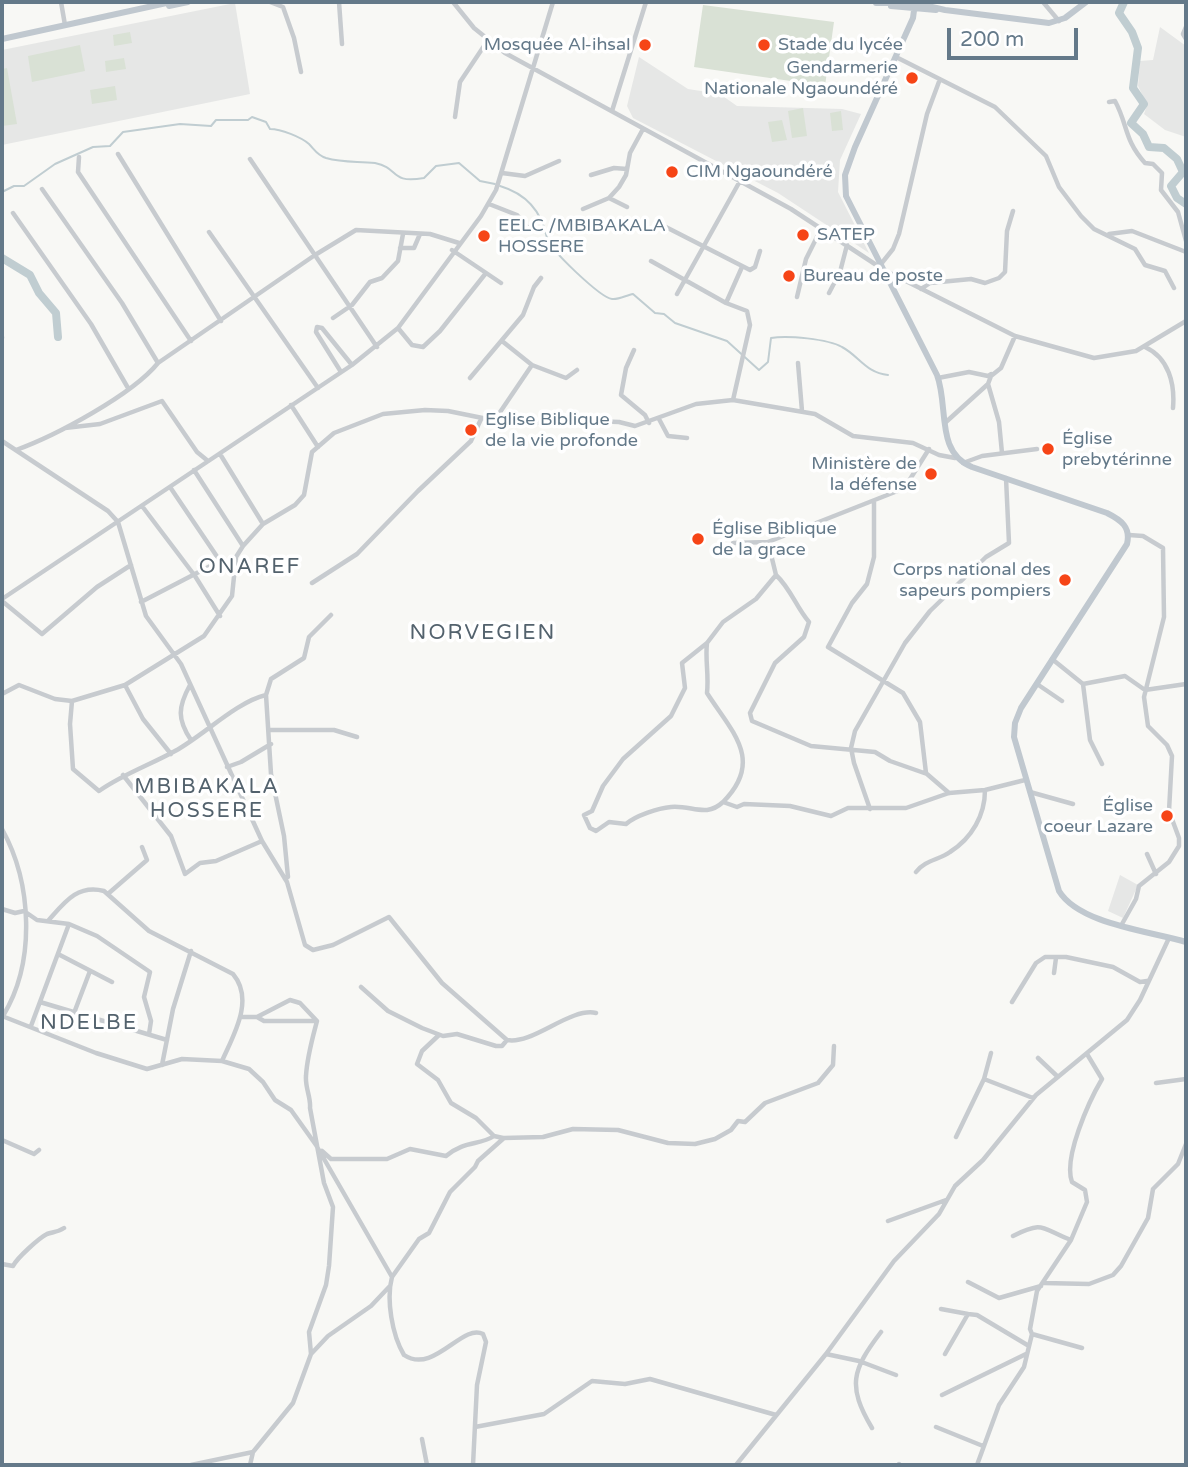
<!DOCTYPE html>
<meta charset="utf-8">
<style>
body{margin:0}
#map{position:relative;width:1188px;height:1467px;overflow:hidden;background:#f8f8f5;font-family:"Varela Round",sans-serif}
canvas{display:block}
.frame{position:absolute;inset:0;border:4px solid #647989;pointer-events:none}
.scale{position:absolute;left:947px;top:28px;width:131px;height:32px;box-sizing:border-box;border:4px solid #647989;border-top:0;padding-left:9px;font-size:21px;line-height:24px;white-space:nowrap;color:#647989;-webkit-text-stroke:5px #fff;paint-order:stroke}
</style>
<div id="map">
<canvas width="1188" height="1467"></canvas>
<div class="frame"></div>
<div class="scale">200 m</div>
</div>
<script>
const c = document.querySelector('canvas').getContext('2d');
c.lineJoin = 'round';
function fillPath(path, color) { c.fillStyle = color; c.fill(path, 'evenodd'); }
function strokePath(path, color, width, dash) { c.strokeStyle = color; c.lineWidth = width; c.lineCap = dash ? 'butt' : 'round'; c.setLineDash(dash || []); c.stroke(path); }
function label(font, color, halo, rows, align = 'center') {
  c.font = font + ' "Varela Round",sans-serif'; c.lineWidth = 7; c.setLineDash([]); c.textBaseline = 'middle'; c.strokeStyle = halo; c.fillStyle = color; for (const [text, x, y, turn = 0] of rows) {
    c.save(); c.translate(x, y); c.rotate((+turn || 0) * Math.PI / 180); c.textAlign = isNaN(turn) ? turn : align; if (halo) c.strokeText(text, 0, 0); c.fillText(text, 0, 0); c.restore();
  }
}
fillPath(new Path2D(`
 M235 3 250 94 2 145V50Z
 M1160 27 1186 46V137L1165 130 1144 114 1147 105 1138 86 1140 61 1153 60Z
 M639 57 688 89 720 94 737 106 842 109 861 114 840 160 838 192 869 253 778 193 633 118 627 106Z
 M1120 875 1138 885 1123 918 1108 911Z`), '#e6e7e6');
fillPath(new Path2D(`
 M703 5 834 22 825 86 694 67Z
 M130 32 132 43 114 46 113 35Z
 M80 45 85 71 32 82 28 56Z
 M124 58 126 69 106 72 105 61Z
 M7 68 17 124 2 126V69Z
 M115 86 117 100 92 104 90 90Z
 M803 108 807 136 792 138 788 111Z
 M841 111 843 130 832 131 830 113Z
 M782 120 787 140 772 142 768 122Z`), '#d9e1d5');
strokePath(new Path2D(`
 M500 186C527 194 542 213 547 238 548 248 601 298 612 299 618 300 627 295 633 294L655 313 664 314 675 323 727 341 759 370 768 362 771 338C787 335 828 339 842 347 859 356 866 373 888 375
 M2 192 14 186H24L55 164 93 147 110 146 123 132 180 124 211 126 216 120H248L252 117 266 122 270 129C281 129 301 137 309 144 315 150 317 155 326 158 343 163 358 161 375 163 400 168 389 184 424 178L436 166 459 163 480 181 495 184`), '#c0cdd1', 2);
strokePath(new Path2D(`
 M1124 2 1119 13 1132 32 1138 48 1133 88 1144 104 1131 123 1143 134 1149 147 1164 148 1177 159 1183 172 1171 186 1177 198 1186 204
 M2 258 30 275 39 293 56 313 58 337`), '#c0cdd1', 8);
strokePath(new Path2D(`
 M61 2 65 25
 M270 2 283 7 294 38 301 72
 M339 2 342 44
 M453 2 474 28 505 53 791 209 884 270 1015 336 1094 358 1136 351 1186 321
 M1043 2 1059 21
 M1186 27 1183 34 1186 39
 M896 57 995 107 1046 156 1059 187 1081 216 1094 229 1135 249 1145 265 1165 271 1174 288
 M1109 102 1115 101C1128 125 1124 140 1145 163L1153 164 1162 173 1161 190 1178 212 1186 241
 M612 111 646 2
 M455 117 460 82 488 40
 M118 154 221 321
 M79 157 78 172 191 341
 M250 159 377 347
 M502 173 525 176 559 161
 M591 175 614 168 627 169
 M42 189 122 303 158 363
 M609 198 627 207
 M489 204 517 215 528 228
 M583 209 609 198 619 187 626 175 630 153 643 129
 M13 213 91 324 128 388
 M656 222 750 270 755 267 760 251
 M209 232 318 388
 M1109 234 1132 231 1186 252
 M400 248H414L420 234
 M452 250 501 283
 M651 261 726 303 747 311 750 325 733 400
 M881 264 893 249 899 234 927 114 940 79
 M921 289 930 283 971 279 985 283 999 278 1005 272 1007 231 1013 211
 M829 293 840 272 847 245
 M677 294 740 181
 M797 297 806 259 821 229
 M726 303 742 267
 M333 318 352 305 370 282 382 278 398 261 403 234
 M317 327 322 328 352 365
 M317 327 316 332 341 372
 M398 328 412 345 423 347 440 331 486 273
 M2 337V338
 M1145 347C1169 358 1175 384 1173 408
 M634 350 626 368 621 395 645 415 649 423
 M798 363 802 411
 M532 365 566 378 577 370
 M470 378 523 315 534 287 541 278
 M938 378 969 372 988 376 991 374
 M291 405 318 447
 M659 419 668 436 687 438
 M494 421 532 365 502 341
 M946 422 988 384
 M65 428 100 424 162 401 197 452 208 461
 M2 441 108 511 118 522 146 616 181 664 262 841 287 882 305 945 313 950 333 945 389 917 442 983 507 1040
 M16 450C55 436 132 395 158 363L315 255 356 230 430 234 459 243
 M1002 453 999 422 988 384 991 376 1001 368 1015 336
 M220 454 263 524
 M963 463 982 456 1037 449
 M194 470 243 546
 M874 501V557L867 584 852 603 828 647 903 693 920 722 926 773
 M142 506 195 576 220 616
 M768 542 776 575 756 599 723 622 707 643 682 663 685 688 671 716 623 759 603 786 592 811 584 815 590 828 596 831 609 822 626 824C635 816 658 808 671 807 692 805 706 818 723 802L737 807 744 804 790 806 831 816 848 808H906L949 793 985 790 1025 780
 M733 543 768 542 900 490 907 484 929 449
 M776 575C791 589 796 607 809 622L804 637 775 663 750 713 752 721 811 746 875 752 890 761 927 774 949 793
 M312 583 357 554 418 491 471 441 481 419
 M2 599 352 365 398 328 481 216 496 190 553 2
 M2 601 42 634 97 587 131 565
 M141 602 220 561 170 487
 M707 643C705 660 709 674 707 693 731 731 765 760 723 802
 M1052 659 1083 684 1125 676 1145 690 1186 684
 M1037 684 1062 701
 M1083 684 1090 740 1102 764
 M125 685 143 719 171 754
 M190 685C178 707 177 719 191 740
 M2 694 19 685 55 699 72 701 125 685 204 636 232 596 236 557 243 546 263 524 295 505 304 495 312 452 334 433 383 414 425 410 448 411 517 425 565 420 619 422 635 426 696 404 733 400 815 414 853 436 913 443 939 455 955 458
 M266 695 271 679 304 658 309 637 331 615
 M72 701 70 724 73 769 99 791C123 774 150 765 175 751 203 736 236 702 266 695L271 774 284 836 288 877 285 879
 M269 730H334L357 737
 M227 767 241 762 271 744
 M123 775 171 836 185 874 200 863 216 861 262 841
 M1030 792 1073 804
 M870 809 854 763 851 748 855 731 905 643 930 611 986 557 1009 543 1006 478
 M2 829C32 883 36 962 3 1016
 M1147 854 1156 874
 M916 872C925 860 939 860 950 852 972 838 985 815 985 790
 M109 893 147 860 142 847
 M2 909 15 913 24 911 37 920 69 924 31 1026
 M48 921C64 903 77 884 104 891L149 931 233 974C255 1000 233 1036 222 1061
 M69 924 97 936 150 972 144 997 151 1021 149 1034
 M1122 924 1136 899 1139 886 1169 862 1179 846V838L1169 811 1172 756 1167 745 1148 726 1144 697 1164 617 1163 548 1143 536 1129 535
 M58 954 112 982
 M1054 973 1056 958
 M361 987 388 1011 422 1028 443 1036 457 1034 496 1046H502L507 1040C533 1045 570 1007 596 1013
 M40 1002 167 1040
 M1012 1002 1036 963 1045 957H1066L1113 967 1140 982 1147 981
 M74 1013 90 971
 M2 1016 96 1053 147 1069 182 1059 222 1061 249 1069 263 1082 275 1100 291 1110 316 1145 392 1277C386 1299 392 1335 404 1355 434 1375 462 1323 483 1334L486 1342 477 1385 473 1465
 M241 1017H257L290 1000 300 1003 317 1021C312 1040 307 1057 306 1076 305 1088 311 1097 310 1108L324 1183 333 1207 329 1266 326 1285 309 1332 311 1354
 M257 1017 264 1021H316
 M439 1035 422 1051 417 1064 438 1080 451 1103 476 1118 494 1136
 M1038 1058 1058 1077
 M162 1065 173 1009 191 951
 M984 1079 1033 1098
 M1156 1083 1186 1079
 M956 1137 984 1079 991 1053
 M2 1140 34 1154 39 1150
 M322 1151 331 1159H387L410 1149 446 1156C465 1140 479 1146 494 1136L503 1138
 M888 1221 946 1200
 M1013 1236C1045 1220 1041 1229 1071 1240
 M2 1264 13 1266C17 1258 39 1238 47 1234 53 1232 58 1232 64 1228
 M392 1277 419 1239 429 1233 450 1192 475 1167 478 1161 504 1138 543 1137 573 1129 618 1130 668 1143 695 1144 715 1139 731 1130 738 1121 745 1122 765 1103 818 1083 833 1065 834 1046
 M968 1282 999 1298 1041 1286
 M1044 1283 1089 1284 1113 1275 1121 1266 1148 1218 1153 1189 1178 1164 1186 1144
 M941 1309 968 1314
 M1032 1334 1082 1348
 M826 1354 859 1361 896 1375
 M945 1354 968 1314 977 1315 1029 1346
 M942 1395 1026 1354
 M475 1427 544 1414 592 1381 625 1384 650 1379 776 1415
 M936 1427 983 1446
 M872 1428C847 1386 852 1370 881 1332
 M422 1439 427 1465
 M191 1465 253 1452 293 1403 311 1354 328 1336 371 1306 389 1287
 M250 1465 253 1452
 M736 1465 826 1354 894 1261 939 1214 955 1186 983 1160 1036 1095 1127 1020 1140 1000 1169 938
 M899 1465V1464
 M977 1465 999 1405 1024 1367 1032 1334 1030 1329 1037 1291 1071 1240 1087 1202 1085 1190 1072 1182C1063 1158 1089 1101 1102 1079L1087 1054`), '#c7cbcf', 4.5);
strokePath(new Path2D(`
 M876 3H915L945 10 1049 23 1065 18 1086 2
 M915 3 913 18 855 147 845 175 846 196 937 375C949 407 935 452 972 467L1107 513C1121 520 1131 527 1127 544L1021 708 1015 723 1014 737 1059 891C1079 924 1149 931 1186 942
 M169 6 188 2
 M891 6 936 10
 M2 39 171 2`), '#c0c8cf', 6);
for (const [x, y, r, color] of [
 [645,45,7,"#f64517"],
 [764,45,7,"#f64517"],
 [912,78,7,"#f64517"],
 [672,172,7,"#f64517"],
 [803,235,7,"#f64517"],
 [484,236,7,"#f64517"],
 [789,276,7,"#f64517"],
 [471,430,7,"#f64517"],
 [1048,449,7,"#f64517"],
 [931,474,7,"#f64517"],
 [698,539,7,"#f64517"],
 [1065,580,7,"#f64517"],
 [1167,816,7,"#f64517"]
]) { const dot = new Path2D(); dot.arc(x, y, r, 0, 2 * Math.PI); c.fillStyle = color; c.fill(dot); strokePath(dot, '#fff', 2.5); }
label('18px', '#647989', '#fff', [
 ["Mosquée Al-ihsaI",631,45,"right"],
 ["Stade du lycée",778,45],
 ["Gendarmerie",898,68,"right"],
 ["Nationale Ngaoundéré",898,89,"right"],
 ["CIM Ngaoundéré",686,172],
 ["EELC /MBIBAKALA",498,226],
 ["HOSSERE",498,247],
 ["SATEP",817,235],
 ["Bureau de poste",803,276],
 ["Eglise Biblique",485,420],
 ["de la vie profonde",485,441],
 ["Église",1062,439],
 ["prebytérinne",1062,460],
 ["Ministère de",917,464,"right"],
 ["la défense",917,485,"right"],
 ["Église Biblique",712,529],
 ["de la grace",712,550],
 ["Corps national des",1051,570,"right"],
 ["sapeurs pompiers",1051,591,"right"],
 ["Église",1153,806,"right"],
 ["coeur Lazare",1153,827,"right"]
], 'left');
c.letterSpacing = '2px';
label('21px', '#53626d', '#fff', [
 ["ONAREF",250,567],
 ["NORVEGIEN",483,633],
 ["MBIBAKALA",207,787],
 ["HOSSERE",207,811],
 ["NDELBE",89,1023]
]);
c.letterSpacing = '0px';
</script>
